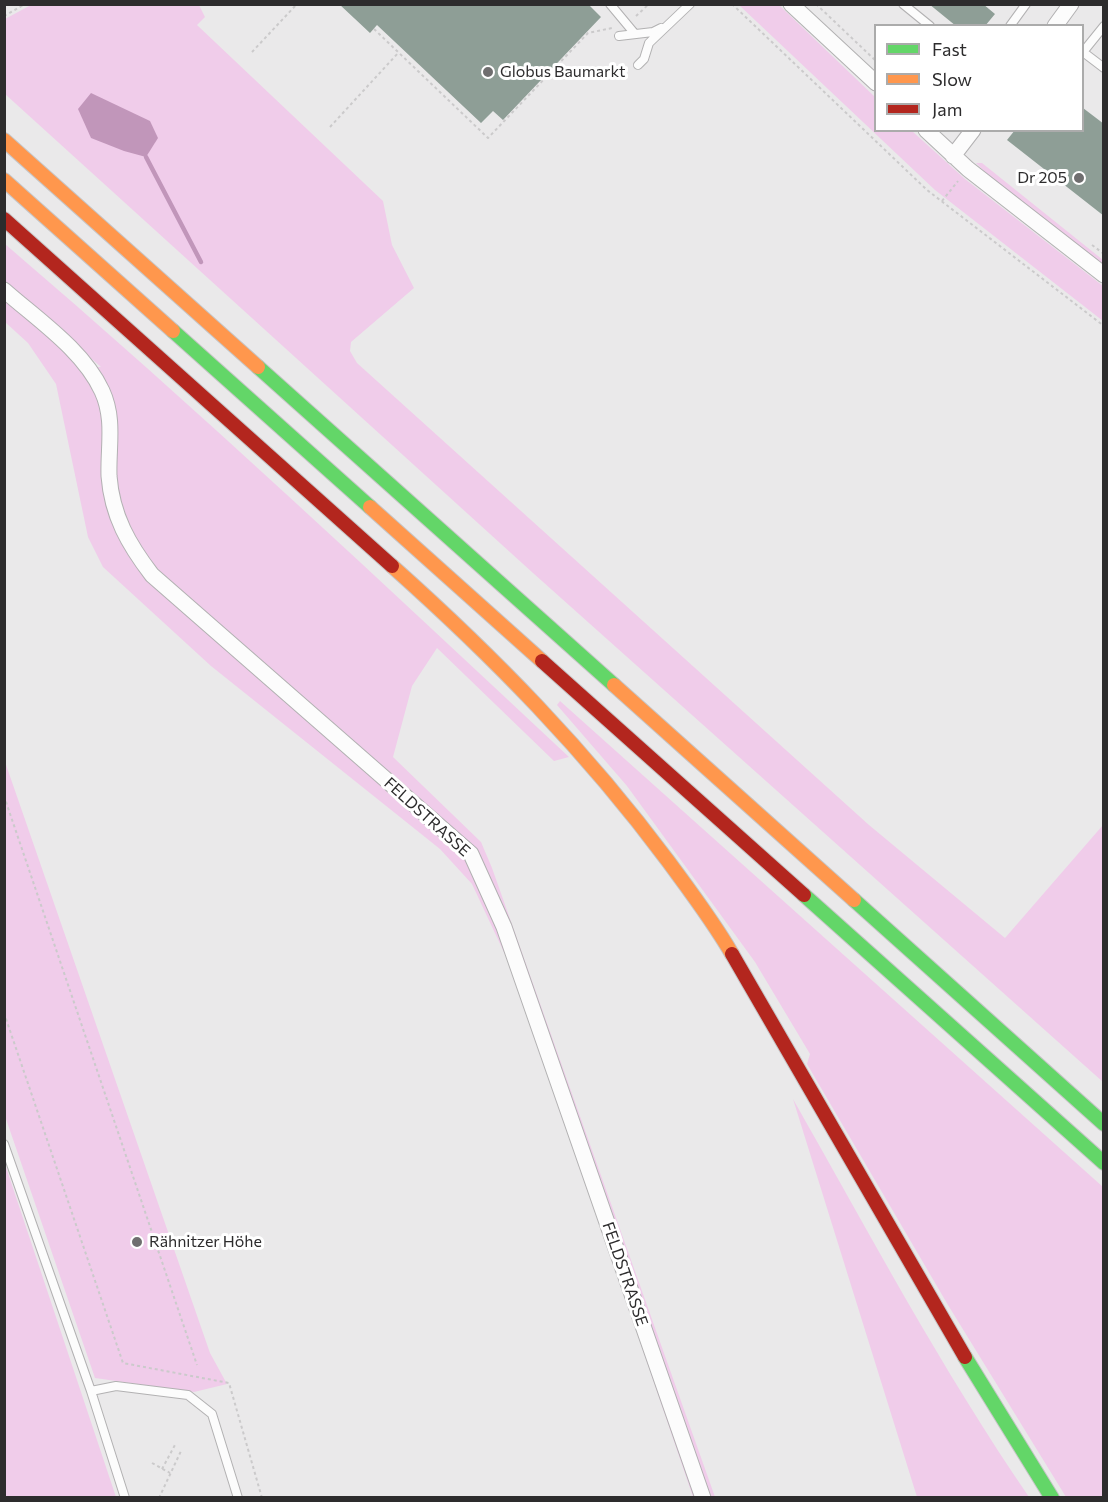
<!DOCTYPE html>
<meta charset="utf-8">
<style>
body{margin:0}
#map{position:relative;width:1108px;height:1502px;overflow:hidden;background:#eae9ea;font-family:Commissioner,sans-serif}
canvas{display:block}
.frame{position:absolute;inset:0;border:6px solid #2d2c2d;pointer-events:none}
.legend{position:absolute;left:874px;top:24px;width:210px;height:108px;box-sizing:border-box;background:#fff;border:2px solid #ababab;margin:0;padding:8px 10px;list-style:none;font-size:18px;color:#2d2c2d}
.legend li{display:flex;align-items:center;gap:12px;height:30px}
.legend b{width:30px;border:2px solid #ababab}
</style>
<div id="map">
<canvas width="1108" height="1502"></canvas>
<div class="frame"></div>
<ul class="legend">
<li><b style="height:8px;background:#63d668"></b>Fast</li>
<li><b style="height:8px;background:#ff974d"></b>Slow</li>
<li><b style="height:8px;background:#b3261e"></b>Jam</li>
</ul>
</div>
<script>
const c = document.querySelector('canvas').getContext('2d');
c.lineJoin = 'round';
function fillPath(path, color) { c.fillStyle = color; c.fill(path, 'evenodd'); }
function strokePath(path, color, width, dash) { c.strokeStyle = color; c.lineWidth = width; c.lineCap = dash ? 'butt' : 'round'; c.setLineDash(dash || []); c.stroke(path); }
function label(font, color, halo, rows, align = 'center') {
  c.font = font + ' Commissioner,sans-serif'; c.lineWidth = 6; c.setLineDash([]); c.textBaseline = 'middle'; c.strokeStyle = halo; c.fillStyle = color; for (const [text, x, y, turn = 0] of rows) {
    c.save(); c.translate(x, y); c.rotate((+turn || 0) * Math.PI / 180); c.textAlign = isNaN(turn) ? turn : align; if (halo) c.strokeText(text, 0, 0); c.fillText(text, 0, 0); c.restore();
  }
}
fillPath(new Path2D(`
 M31 5H199L205 17 197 25 383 201 392 245 414 288 351 342 350 351 357 363 869 825 1005 938 1103 825V1082L533 573 5 94V19Z
 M739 5H779L875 97 876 130 912 131 965 179 1103 286V321L935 190Z
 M976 163H982L1103 260V268L989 176Z
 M5 244C198 409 383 583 569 757L554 761 437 648 412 686 393 757 481 842 492 868 715 1497H693L516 978 472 884 440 849 211 666 103 567 88 537 56 384 28 343 5 322V297L85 367H101L5 283Z
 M560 701 1103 1187V1497H1066L948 1305 807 1064 810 1054 755 962 627 786 557 705Z
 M4 759 210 1353 227 1384 194 1392 95 1378 5 1116Z
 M793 1099C869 1233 942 1370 1029 1497H917Z
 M5 1164 116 1497H5Z`), '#f0ccea');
fillPath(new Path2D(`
 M91 93 150 121 158 138 146 157 124 151 91 138 78 109Z`), '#c196ba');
strokePath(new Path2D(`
 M146 157 201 262`), '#c196ba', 4.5);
fillPath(new Path2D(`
 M339 4H588L601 17 503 120 493 111 481 123 377 25 370 33Z
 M929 4H983L995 14 985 26H956Z
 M1083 108 1104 124V216L1007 140 1015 130H1083Z`), '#8e9e96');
const lane = new Path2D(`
 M610 4 635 34
 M903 4 930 26
 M1010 26 1026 4
 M1104 26 1083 52 1104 68
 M619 36 653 32 661 28
 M638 65 644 59 649 43 690 4
 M4 1144 91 1391 125 1498
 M91 1391 116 1386 188 1395 212 1414 238 1498`);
const street = new Path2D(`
 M791 4 876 83
 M1055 26 1071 4
 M926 130 968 169 1104 275
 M953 156 973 130
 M4 290C38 320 83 350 102 391 115 419 108 447 109 476 112 516 129 545 152 575L471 854 504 927 703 1498`);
const fast = new Path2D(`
 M173 331 370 507
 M258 367 614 685
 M804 895 1104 1163
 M854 900 1104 1124
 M965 1357 1052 1498`);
const slow = new Path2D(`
 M4 140 258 367
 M4 180 173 331
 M370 507 542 661
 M392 566C494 657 586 751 668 861 690 891 713 921 732 954
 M614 685 854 900`);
const jam = new Path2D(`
 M4 219 392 566
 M542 661 804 895
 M732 954 965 1357`);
strokePath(lane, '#b2b1b2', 10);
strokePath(street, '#b2b1b2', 17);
strokePath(fast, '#c6c5c6', 16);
strokePath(slow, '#c6c5c6', 16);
strokePath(jam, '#c6c5c6', 16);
strokePath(new Path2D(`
 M732 4 927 190 1104 326
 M816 4 876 61
 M4 16 25 4
 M636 16 649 4
 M374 29 488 138 588 33 612 28
 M252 52 297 4
 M330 127 399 52
 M942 201 958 181
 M1092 245 1104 254
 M4 796 197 1365
 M4 1013 123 1363 229 1383 262 1498
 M152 1463 170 1473
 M162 1469 176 1443
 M159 1498 181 1451`), '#cbcacb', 2, [3, 3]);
strokePath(lane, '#fcfcfc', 8);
strokePath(street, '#fcfcfc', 15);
strokePath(fast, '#63d668', 14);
strokePath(slow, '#ff974d', 14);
strokePath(jam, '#b3261e', 14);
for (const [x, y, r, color] of [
 [488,72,6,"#6f6e6f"],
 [1079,178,6,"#6f6e6f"],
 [137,1242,6,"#6f6e6f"]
]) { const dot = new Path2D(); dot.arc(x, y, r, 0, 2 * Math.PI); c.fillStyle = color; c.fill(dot); strokePath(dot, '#fff', 2); }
label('16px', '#2d2c2d', '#fff', [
 ["Globus Baumarkt",500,72],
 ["Dr 205",1067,178,"right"],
 ["Rähnitzer Höhe",149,1242]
], 'left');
label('16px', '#2d2c2d', '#fff', [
 ["FELDSTRASSE",427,817,42],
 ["FELDSTRASSE",625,1274,71]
]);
</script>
